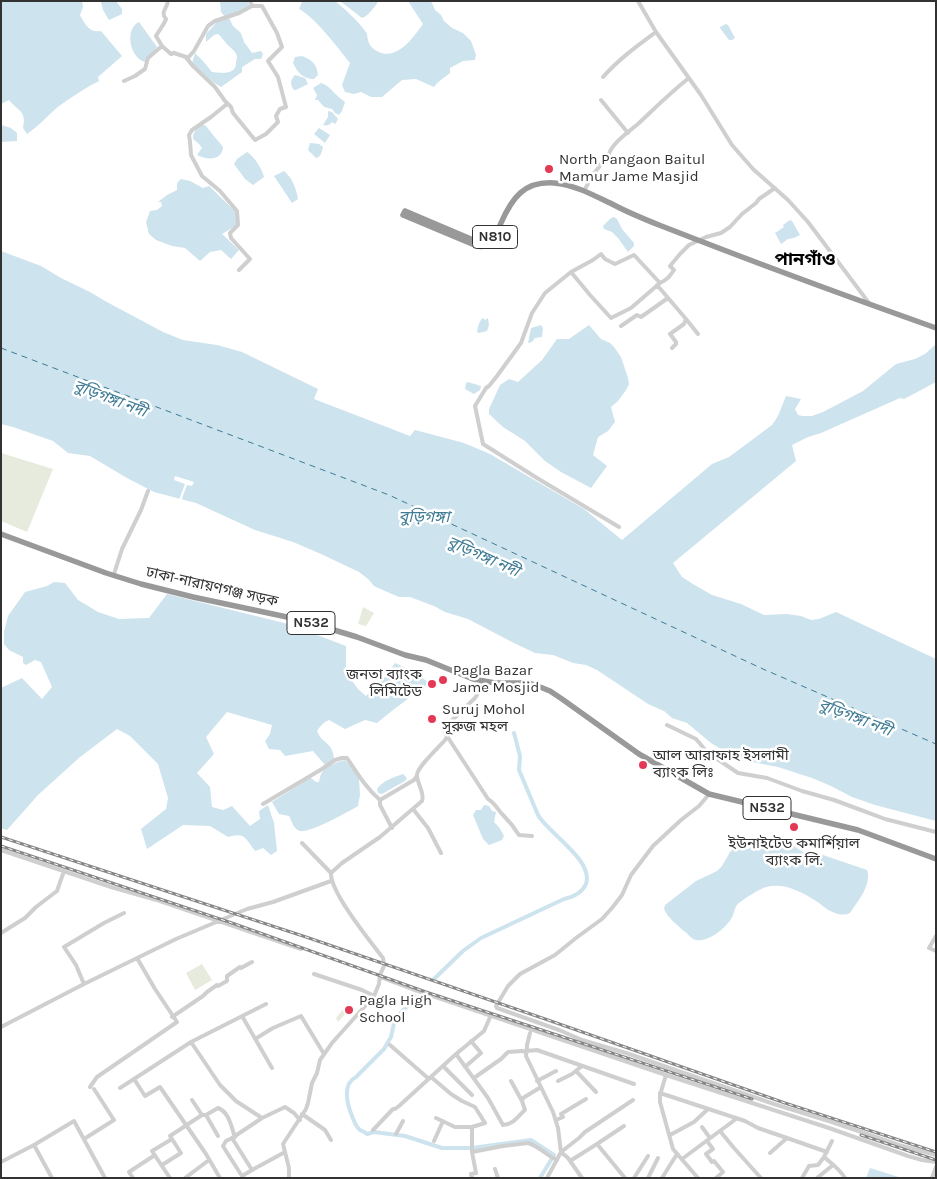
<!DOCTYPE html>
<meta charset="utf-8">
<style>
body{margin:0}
#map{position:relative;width:937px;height:1179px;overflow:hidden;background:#fff;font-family:Karla,sans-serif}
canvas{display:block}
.frame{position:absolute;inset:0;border:2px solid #323232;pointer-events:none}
</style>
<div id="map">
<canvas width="937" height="1179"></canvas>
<div class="frame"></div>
</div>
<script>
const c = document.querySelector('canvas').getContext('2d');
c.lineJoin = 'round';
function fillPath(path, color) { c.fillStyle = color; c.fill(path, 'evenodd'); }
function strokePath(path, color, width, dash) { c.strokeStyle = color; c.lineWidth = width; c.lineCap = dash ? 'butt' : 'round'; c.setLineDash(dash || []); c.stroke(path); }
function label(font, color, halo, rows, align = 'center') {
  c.font = font + ' Karla,"Noto Sans Bengali",sans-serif'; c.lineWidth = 5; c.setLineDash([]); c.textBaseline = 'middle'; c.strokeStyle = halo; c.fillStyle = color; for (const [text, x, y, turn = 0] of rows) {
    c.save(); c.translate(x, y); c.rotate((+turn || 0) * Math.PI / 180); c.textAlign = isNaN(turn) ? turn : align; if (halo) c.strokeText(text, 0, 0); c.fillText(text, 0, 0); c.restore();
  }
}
fillPath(new Path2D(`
 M1 453 53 469 27 532 1 521Z
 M363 607 374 613 366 626 358 624Z
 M202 964 212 980 195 990 186 973Z
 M348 1003 352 1007 338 1022 336 1018Z`), '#e6ebdd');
fillPath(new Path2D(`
 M1 1H82L83 7 80 15C85 24 89 33 101 31L122 56 98 77 99 81C85 88 72 97 59 106 48 115 39 126 27 134L23 128C27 111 18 111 9 100L1 104Z
 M102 1H116L122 9V14L109 20 103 10 101 2Z
 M220 1H248L249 6 243 10 225 17 221 12Z
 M304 1H335C346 10 358 21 366 32 368 36 367 39 369 43 370 46 374 50 377 51 396 62 413 38 423 24L408 1H430L432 3 435 10 441 15 444 21 452 28 463 33 471 41 476 55 475 60 463 61 450 68V73C444 78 438 81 434 87L416 79 402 80 382 97H371L361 92 354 94 345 92 342 85 350 63C338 48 315 17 299 9L302 2Z
 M340 1H379C374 7 369 16 362 18Z
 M229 18 233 26 241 33 244 42 252 53 261 51 263 54 261 59H255L242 67V72L221 87 213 82 192 63 195 53 203 61 212 72C221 73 235 75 236 64 236 61 237 58 237 56 235 50 229 47 226 43 223 40 222 37 218 34L214 35 206 42V34L218 21Z
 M139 22 157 47 145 62C130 58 124 29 139 22Z
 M726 24 728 25 735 38 732 40H729L720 28V27Z
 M302 56C312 60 317 64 318 75L314 79C303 79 297 72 293 63L295 57Z
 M295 75 305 78 308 84 296 90H294C290 85 290 80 295 75Z
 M321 83C330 85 335 96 344 101L345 102 342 111 339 115 335 113 332 109 324 107 318 100H315L317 95 313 88Z
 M328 111 332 112 338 119 336 123 335 124 332 122C330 125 327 126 323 125L328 117Z
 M1 125 11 128 17 133V141L1 142Z
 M201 125H205L223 147C222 161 207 160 197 155L202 148 199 144 193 139C193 132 196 129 201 125Z
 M319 128 330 135 325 143 314 134Z
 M310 143 319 144 323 147C322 151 321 157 316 158L308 150Z
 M247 152C255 157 262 169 264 177L253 185 245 179 234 164 237 159Z
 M284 171C293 179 296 188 298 199L292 203 274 176Z
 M181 179 190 181 203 188 209 186 236 212 237 225 222 234 239 250 231 259 221 250 210 252 200 261 185 248 172 246 156 240 149 234 146 222 150 211 157 210 162 206 161 202H158L167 195 177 190V183Z
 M614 217 617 219 622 229 634 243V246L628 252 618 238 612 232 604 229 603 226 611 218Z
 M790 220 792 221 800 235 794 238 788 239 781 244 775 233 784 227 783 225Z
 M1 251 41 266 61 278 90 292 105 301 163 332 183 340 217 345 242 352 318 389 314 399 410 436 415 430 464 443 490 454 584 509 622 540 712 464 729 457 772 425 778 416 786 396 801 399 795 409 798 415 803 416H812L823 412 863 391 896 364 915 359 925 354 936 344V382L904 399 900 398 821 433 808 437 792 445 796 461 673 563 682 577 693 584 712 595 741 604 764 615 787 614 801 616 811 620 819 619 836 612 936 659V821L875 805 852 797 831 786 812 778 778 767 742 760 731 755 711 743 687 723 672 718 664 711 648 704 597 670 586 665 573 663 553 655 535 653 512 642 468 619 445 612 434 606 410 597H399L385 591 374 586 368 579 359 572 321 554 293 542 255 530 196 503 154 492 127 478 90 456 68 453 53 441 13 427 1 424Z
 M483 318 485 320 488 318 489 325 487 331 479 333 477 332C478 327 479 321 483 318Z
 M541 325 543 328 542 337 535 338 532 342 528 343 531 328Z
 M589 325 601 339 610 343 614 347 621 357 628 378 629 384 626 390 618 401 611 407 615 422 608 431 598 437 593 455 607 466 591 488 561 472 545 461 525 441 503 427 489 414V409L500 385 509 379 518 382 542 360 557 339H569Z
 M468 382 481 386 480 390 474 394 465 389 466 383Z
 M54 582 65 583 78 600 98 612 119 619 149 618 167 594 288 624 346 646V672L358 689 366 696 384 678 395 663 416 673 429 683 393 710 377 723 365 720 345 729 329 720C324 722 320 726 317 731 322 744 333 742 334 759L325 765 313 751 285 756 280 750 269 749 265 741 270 734 272 725 227 712 206 737 214 754 197 773 210 787 212 807 223 810 232 806 250 826 260 819 259 811 268 805 274 823 277 851 271 855 263 848 255 851C245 838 245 832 228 837L210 826 183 825 147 849 141 829 166 809 168 798 158 764 130 736 117 729 80 757 38 795 7 830 1 828V688L22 678 42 699 52 687 41 662 35 660 26 665 23 663V657L9 650 4 644V632L8 616 25 592 47 586Z
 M345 760 351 766 359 779 360 795 358 806C348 812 310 833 300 831 293 829 292 821 289 816L279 814 272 802 308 779 311 778 316 782H319C319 781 321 774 321 774 325 766 337 762 345 760Z
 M403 774 407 778 405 781 382 794 378 793 377 789C382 781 394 777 403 774Z
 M484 805 489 806 492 811 496 812 494 822 499 827 504 836 502 840 489 845 483 839 473 815 476 810H481Z
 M773 837 795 847 811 857C815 857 819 854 823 855L867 870C872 885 858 901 850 913 845 915 841 915 835 913 828 911 822 905 816 901 802 892 784 882 766 887 761 888 740 901 737 905 734 909 734 915 731 919 725 929 705 945 693 939 690 937 687 933 684 931 677 925 668 918 664 909L665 905 696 881 717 871 722 866 730 852 733 849H748Z
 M870 1168 902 1178H866Z`), '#cde3ed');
fillPath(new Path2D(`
 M175 476 194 482 192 486 187 485 181 501 179 500 185 484 174 480Z`), '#fff');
strokePath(new Path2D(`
 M434 979 463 951 481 938 564 899C573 897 582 893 586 884 594 860 548 833 538 815L519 770 520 756 514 733
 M415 996 413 1001 402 1011 394 1023 391 1037 384 1049 356 1077C342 1084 347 1104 352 1116 354 1121 356 1127 360 1130 362 1131 365 1132 367 1134L374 1132 405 1136 442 1148H472L531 1140 554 1155 540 1178`), '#cde3ed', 4);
strokePath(new Path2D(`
 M1 348 389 495 763 669 936 744`), '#3f7b94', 1, [6, 5]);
strokePath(new Path2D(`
 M638 1 656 32 701 95 732 145 753 169 788 200 808 222 869 303
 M162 46 171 54 174 53 186 57 192 65 215 87 225 101 231 107 233 113 255 140 266 134 278 122 276 116 280 109 286 107 278 77 268 61 282 47 277 33 262 6H252L250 1
 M187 59 194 51 208 26 215 21 239 13 252 6
 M603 77C619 59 637 46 656 32
 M124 81 135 76 145 69 148 58 162 46 156 36C159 30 164 25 166 19 160 12 167 9 168 1
 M601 100 628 133
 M227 104 211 117 192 130 189 135 190 142 191 155 202 176 220 191 237 211 238 225 230 233 231 238 250 259 239 270
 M584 191 592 176 609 154C613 142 630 131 639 123 655 108 671 92 689 78
 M571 272 590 295 611 318 631 308 660 283
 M657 285 686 319 684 324 670 334 676 342V344L672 348
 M686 319 698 334
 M621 326 637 315 641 317 668 298
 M619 527 537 478 483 444 475 406 486 388 489 386 497 376 521 343 532 313 545 293 571 272 593 260 601 254 605 259 615 264 634 255 660 283C667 280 670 276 674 270L670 266 680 254 689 245 706 237 721 233 730 227 742 214 756 203 759 199 775 188
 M114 574 122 549 141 510 148 491
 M667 725 696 739 707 752 738 773 767 778 802 791 834 800 861 810 885 819 936 832
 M447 736 488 799C495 803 498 810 503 815 509 821 514 827 519 835L532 836
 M709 794 705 799 699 806 681 820 653 846 631 875 622 895 612 908 602 919 576 938 555 955 520 974 508 986 496 1006 497 1008 559 1030 582 1040 626 1053 774 1104 832 1122 899 1145 936 1155
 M380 800 414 780 417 776
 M263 804 322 769 335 760 342 758H347C357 773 366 788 380 800V805L392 828
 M413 809 428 828 441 853
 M302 843 331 873
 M1 850 111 887 160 901 301 949
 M1 933 25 918 36 907 57 891 64 871
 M936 936 929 948 936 951
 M314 974 362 990 374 996
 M380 977 412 989 666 1075 829 1128 908 1156 922 1160 936 1162
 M84 984 76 965 64 947 104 923 124 913
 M242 1016 272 1068
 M172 1017 203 996 207 992 217 985 218 986 227 981V976L240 967 241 968 252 962
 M1 1027 84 984 176 939 247 909 273 902 331 881
 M530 1033 527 1045 526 1056 553 1112 558 1128 561 1152 547 1178
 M255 1039 273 1028 301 1016 324 1054
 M191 1042 220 1085 236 1101 262 1118 285 1107 294 1113 300 1120
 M390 1045 429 1079
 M526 1051 537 1050 634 1084
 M456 1054 488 1098 503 1125C513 1125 518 1116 525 1110L522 1101 523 1098 541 1087
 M443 1066 472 1095
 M465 1067 481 1053 471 1041
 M576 1071 596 1092
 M666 1075 660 1095V1102L673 1149 698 1178
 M431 1077 451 1094 462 1101 475 1107 485 1123 472 1127H455L436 1118
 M474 1078 501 1059 508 1052 522 1051 526 1052
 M511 1081 522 1101
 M537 1081 556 1071
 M558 1081 572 1074 582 1066
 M90 1087 97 1077 177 1022 155 989 137 958
 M120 1088 134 1079
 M660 1093 745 1121 758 1128 787 1138
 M302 1114 325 1130 331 1140
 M202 1115H206L218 1108C229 1112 231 1126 235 1137
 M206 1115 218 1136
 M556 1120 563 1117 561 1114 586 1099
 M702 1127 710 1138
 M373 1130 393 1109H395L399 1106 456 1054 484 1031 491 1015
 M720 1131 734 1148 761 1178
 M396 1134 403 1121
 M670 1135 694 1122 708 1109
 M232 1138 226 1141 223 1146 226 1151 242 1176 252 1170 232 1138 262 1118
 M84 1139 114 1120 94 1089
 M434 1141 443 1121
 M707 1141 713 1149 706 1154 712 1162 714 1161 723 1172 716 1178
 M597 1144 624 1126
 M34 1145 74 1121 105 1178
 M472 1152 503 1146 528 1143C539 1146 547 1156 557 1160
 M770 1153 787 1138 827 1152
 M824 1157C832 1164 839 1168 845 1178
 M682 1159 736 1119
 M570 1161 597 1144 625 1178
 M1 1162 34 1145 52 1178
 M162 1165 181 1153 172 1139
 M495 1169 498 1178
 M252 1170 285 1152
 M133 1178 129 1172 155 1155
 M170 1178 152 1151 172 1139 170 1136 202 1115 192 1100
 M185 1178 209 1160
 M220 1178 206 1154 160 1087 145 1096 134 1079 191 1042 266 1004
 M289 1178V1168L283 1144 306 1109 308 1103 312 1083 317 1073 320 1060 332 1043 374 996 379 984 380 975 384 966 383 958C370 941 330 892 331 873L342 863 380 837 422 801C425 793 417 784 417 775 417 767 440 746 446 739L447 736C445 732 444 729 447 725L475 698 478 693 480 681
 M472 1178 471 1174 476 1173 472 1152V1127
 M582 1178 568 1158 561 1152 579 1138 585 1132 633 1100
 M634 1178 648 1156
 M648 1178 658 1158
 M662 1178 677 1154
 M802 1178 809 1166 818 1165 824 1157 832 1141
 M817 1178 833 1165
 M932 1178 936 1167`), '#cfcfcf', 4);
strokePath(new Path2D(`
 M405 211 403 215 477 246C482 247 487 246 491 243 496 238 498 229 501 223 512 198 524 181 554 183 576 185 595 196 614 205 629 213 644 219 659 225 751 261 843 295 936 328
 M405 211 478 242H484L492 236
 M1 534 106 573 141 584 193 597 301 620 357 637 405 655 426 660 473 679 495 683H529L535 685 550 691 562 699 639 754 709 794 858 830 936 859`), '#999', 5.5);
const rail = new Path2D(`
 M1 837 306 937 548 1020 785 1103 936 1152
 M1 846 232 923 426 992 752 1099
 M861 1135 936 1160`);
strokePath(rail, '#878787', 3);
strokePath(rail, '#fff', 1, [4]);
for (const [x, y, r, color] of [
 [549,169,5,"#e33955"],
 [443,680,5,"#e33955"],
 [432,684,5,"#e33955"],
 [432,719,5,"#e33955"],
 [643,765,5,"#e33955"],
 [794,827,5,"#e33955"],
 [349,1010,5,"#e33955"]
]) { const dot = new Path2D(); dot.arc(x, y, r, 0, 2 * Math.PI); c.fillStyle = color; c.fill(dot); strokePath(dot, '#fff', 2); }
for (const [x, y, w] of [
 [495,237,45],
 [311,623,48],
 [767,808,48]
]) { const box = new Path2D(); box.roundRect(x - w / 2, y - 11.5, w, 23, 4); c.fillStyle = '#fff'; c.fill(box); strokePath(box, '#323232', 1); }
label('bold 14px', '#323232', null, [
 ["N810",495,237],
 ["N532",311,623],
 ["N532",767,808]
]);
label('15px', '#323232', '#fff', [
 ["North Pangaon Baitul",559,160],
 ["Mamur Jame Masjid",559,177],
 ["Pagla Bazar",453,671],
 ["Jame Mosjid",453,688],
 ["জনতা ব্যাংক",422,675,"right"],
 ["লিমিটেড",422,692,"right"],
 ["Suruj Mohol",442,710],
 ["সূরুজ মহল",442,727],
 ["আল আরাফাহ ইসলামী",653,756],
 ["ব্যাংক লিঃ",653,773],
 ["ইউনাইটেড কমার্শিয়াল",794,844,"center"],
 ["ব্যাংক লি.",794,861,"center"],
 ["Pagla High",359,1001],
 ["School",359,1018]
], 'left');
label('15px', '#323232', '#fff', [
 ["ঢাকা-নারায়ণগঞ্জ সড়ক",212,587,13]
]);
label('italic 16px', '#3f7b94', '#fff', [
 ["বুড়িগঙ্গা নদী",110,399,21],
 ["বুড়িগঙ্গা",424,517],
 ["বুড়িগঙ্গা নদী",483,557,24],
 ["বুড়িগঙ্গা নদী",855,718,21]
]);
label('bold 18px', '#000', '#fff', [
 ["পানগাঁও",805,260]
]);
</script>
